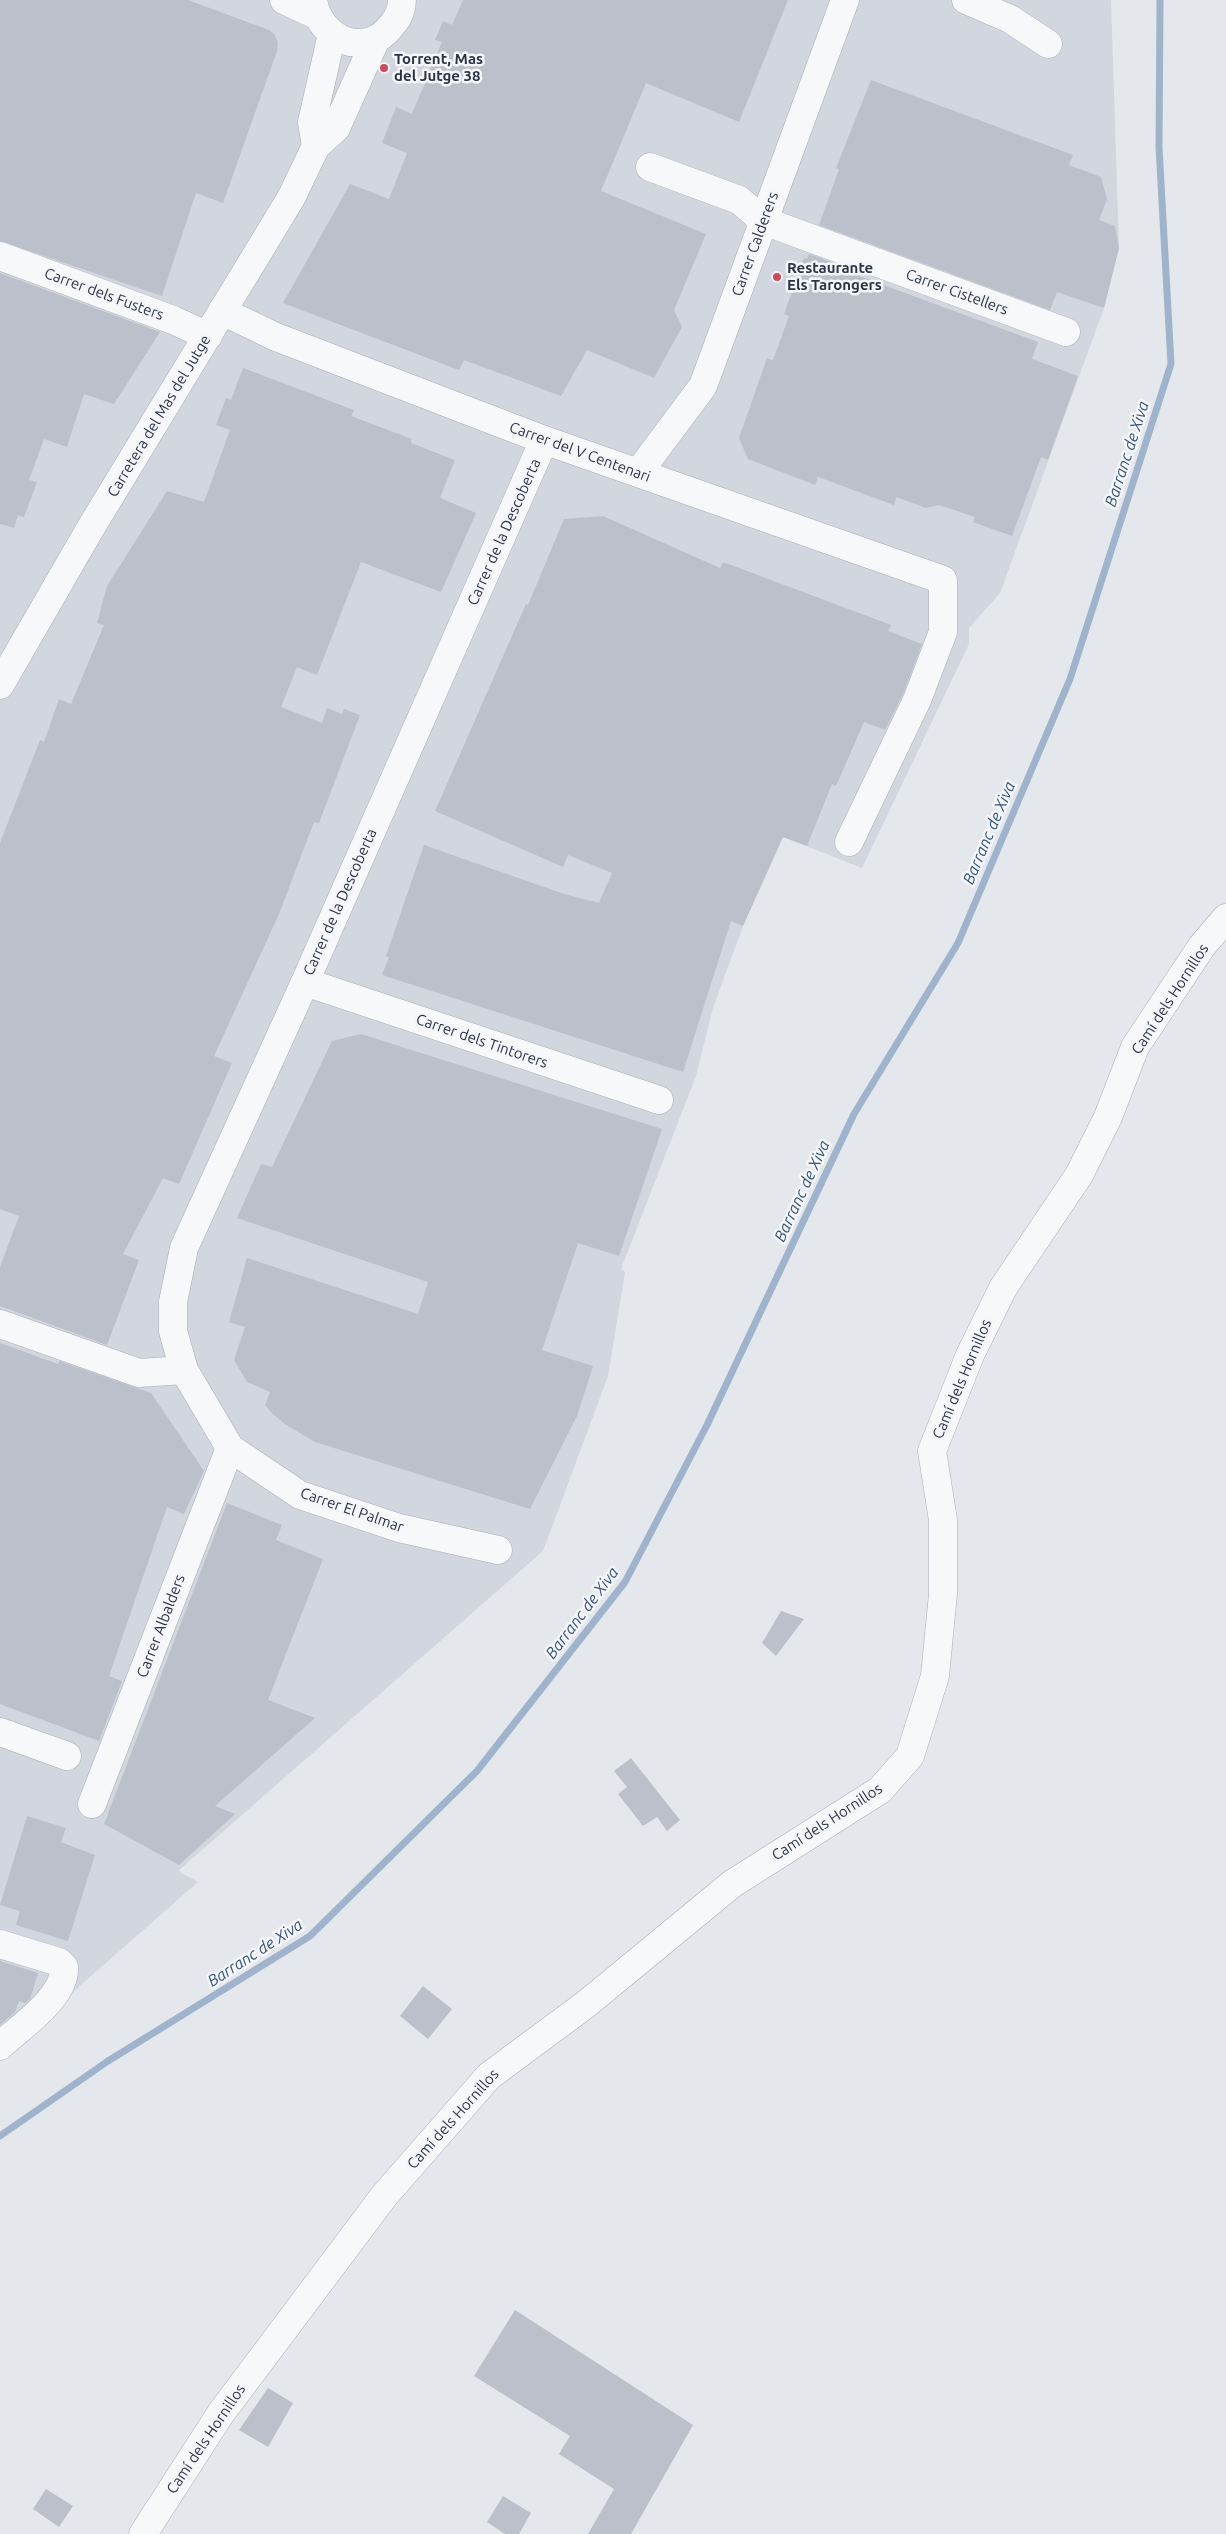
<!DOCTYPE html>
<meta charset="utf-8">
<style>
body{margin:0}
canvas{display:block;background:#e4e7ec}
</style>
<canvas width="1226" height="2534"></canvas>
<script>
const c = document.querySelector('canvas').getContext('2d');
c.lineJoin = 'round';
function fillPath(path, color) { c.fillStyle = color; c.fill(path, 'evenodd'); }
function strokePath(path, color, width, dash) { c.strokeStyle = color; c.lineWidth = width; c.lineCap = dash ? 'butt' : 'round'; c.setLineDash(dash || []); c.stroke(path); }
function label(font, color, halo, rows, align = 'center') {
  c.font = font + ' Ubuntu,sans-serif'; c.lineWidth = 5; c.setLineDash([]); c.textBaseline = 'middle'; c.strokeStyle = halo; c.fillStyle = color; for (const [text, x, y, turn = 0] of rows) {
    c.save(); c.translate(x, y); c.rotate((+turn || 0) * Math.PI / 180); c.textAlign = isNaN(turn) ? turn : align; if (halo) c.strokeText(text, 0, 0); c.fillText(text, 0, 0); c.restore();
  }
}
fillPath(new Path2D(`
 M0 0H1111L1119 248 1104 308 1000 593 969 628V644L862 868 783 837 743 926 713 1008 696 1076 621 1269 625 1272 608 1376 543 1551 178 1871 198 1882 0 2056Z`), '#d2d6de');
strokePath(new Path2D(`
 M0 2136 108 2061 310 1936 477 1771 625 1582 707 1425 854 1114 958 943 1070 679 1171 364 1159 147 1160 0`), '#9fb4cc', 7);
fillPath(new Path2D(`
 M0 0H188L269 30 274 34 278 42 277 51 223 203 196 193 162 296 0 241Z
 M463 0H788L739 122 646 83 601 191 706 234 674 310 682 327 654 378 587 350 561 396 464 360 459 370 283 303 350 184 389 199 407 153 382 143 396 107 412 114 442 42 435 40 443 21 452 25Z
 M871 80 1073 155 1069 165 1101 177 1107 199 1099 220 1115 226 1119 248 1104 308 1057 292 1050 310 819 225 839 169 836 168Z
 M809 254 860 273 859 276 1038 342 1032 359 1078 376 1048 460 1041 457 1012 536 973 522 975 517 939 505 926 508 896 497 894 505 818 477 815 485 748 459 739 438 767 358 773 360 789 316 784 314 804 258 807 259Z
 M0 273 160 332 114 404 84 394 67 447 44 439 29 480 37 482 24 517 18 515 14 528 0 524Z
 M243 368 354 410 351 416 412 439 411 443 455 460 440 498 476 513 441 592 361 562 317 675 297 667 281 707 322 723 327 708 342 714 344 709 360 715 319 823 314 822 279 914 214 1056 232 1063 179 1184 163 1178 123 1254 139 1260 107 1345 0 1306V1267L19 1216 0 1209V843L40 740 44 742 59 699 71 704 104 625 97 623 107 586 167 491 204 502 230 430 216 425 226 398 231 400Z
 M603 516 720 568 723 562 891 625 888 631 922 644 903 694 885 730 864 722 836 786 832 784 807 846 783 837 743 926 731 921 683 1072 382 975 389 957 386 956 424 845 564 894 599 903 612 873 568 855 563 867 435 811 526 604 528 605 564 519Z
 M361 1034 662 1129 619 1256 578 1243 542 1350 593 1366 577 1416 530 1509 315 1442 285 1424 272 1413 265 1405 270 1392 247 1382 234 1360 245 1327 229 1322 247 1258 418 1314 428 1282 237 1218 261 1164 272 1167 332 1041Z
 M0 1343 58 1364 59 1361 151 1393 204 1471 184 1514 167 1507 109 1676 122 1681 99 1741 0 1704Z
 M227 1503 282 1525 276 1540 323 1559 268 1700 315 1718 215 1806 235 1814 179 1865 104 1824Z
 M781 1611 804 1619 776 1656 762 1643Z
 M631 1758 680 1820 667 1831 657 1817 643 1826 618 1794 627 1787 614 1771Z
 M27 1816 66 1828 61 1842 95 1855 68 1941 16 1925 20 1911 0 1905Z
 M0 1961 38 1973 30 1999 25 2003 19 2001 15 2012 0 2025Z
 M423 1986 452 2009 428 2039 400 2016Z
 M515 2310 693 2425 631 2534H588L614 2489 559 2454 570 2436 474 2376Z
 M268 2388 293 2403 268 2447 239 2430Z
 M46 2489 73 2506 59 2527 33 2509Z
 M503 2496 531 2513 519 2534H505L487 2522Z`), '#bbc0ca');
const minor = new Path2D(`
 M284 0 318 16
 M313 0C319 40 366 60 392 25 398 18 402 9 402 0
 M966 0 1010 19 1048 44
 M316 146 312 122 332 34
 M650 167 739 200 764 221 1066 332
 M0 256 173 320 208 336
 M222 311 276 337 544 440 943 580V632L917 700 849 842
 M638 473 703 386 845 0
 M0 685 90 529 291 198 316 146 336 128 375 41
 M305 982 659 1100
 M0 1324 139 1373 184 1370 230 1448 300 1495 399 1528 498 1550
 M184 1370 173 1331V1302L184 1248 305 982 544 440
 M0 1732 67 1756
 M92 1804 230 1448
 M0 1944 59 1962 64 1967C66 1997 20 2027 0 2046
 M143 2534 221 2413 384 2196 489 2076 585 2005 732 1884 880 1790 910 1756 935 1676 943 1594V1520L932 1451 970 1355 1003 1288 1079 1175 1108 1117 1135 1047 1202 946 1226 918`);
strokePath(minor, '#a9aeb7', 29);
strokePath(minor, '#f7f8fa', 28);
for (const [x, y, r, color] of [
 [384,68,5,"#d1495b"],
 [777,277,5,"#d1495b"]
]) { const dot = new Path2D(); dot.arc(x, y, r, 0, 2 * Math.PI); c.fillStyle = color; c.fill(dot); strokePath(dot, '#f4f6f9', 2); }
label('bold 15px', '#2b3445', '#f4f6f9', [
 ["Torrent, Mas",394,59],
 ["del Jutge 38",394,76],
 ["Restaurante",787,268],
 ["Els Tarongers",787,285]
], 'left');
label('15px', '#2b3445', '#f4f6f9', [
 ["Carrer Calderers",755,244,-70],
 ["Carrer Cistellers",957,292,20],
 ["Carrer dels Fusters",104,294,20],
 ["Carretera del Mas del Jutge",159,416,-59],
 ["Carrer del V Centenari",580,452,20],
 ["Carrer de la Descoberta",504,532,-66],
 ["Carrer de la Descoberta",340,902,-66],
 ["Camí dels Hornillos",1170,999,-57],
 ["Carrer dels Tintorers",482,1041,19],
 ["Camí dels Hornillos",962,1379,-67],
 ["Carrer El Palmar",352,1510,19],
 ["Carrer Albalders",161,1626,-69],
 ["Camí dels Hornillos",827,1822,-33],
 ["Camí dels Hornillos",453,2119,-48],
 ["Camí dels Hornillos",206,2439,-56]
]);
label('italic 16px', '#34527a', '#f4f6f9', [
 ["Barranc de Xiva",1127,454,-72],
 ["Barranc de Xiva",989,833,-67],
 ["Barranc de Xiva",802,1191,-65],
 ["Barranc de Xiva",582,1613,-53],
 ["Barranc de Xiva",255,1953,-33]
]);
</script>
